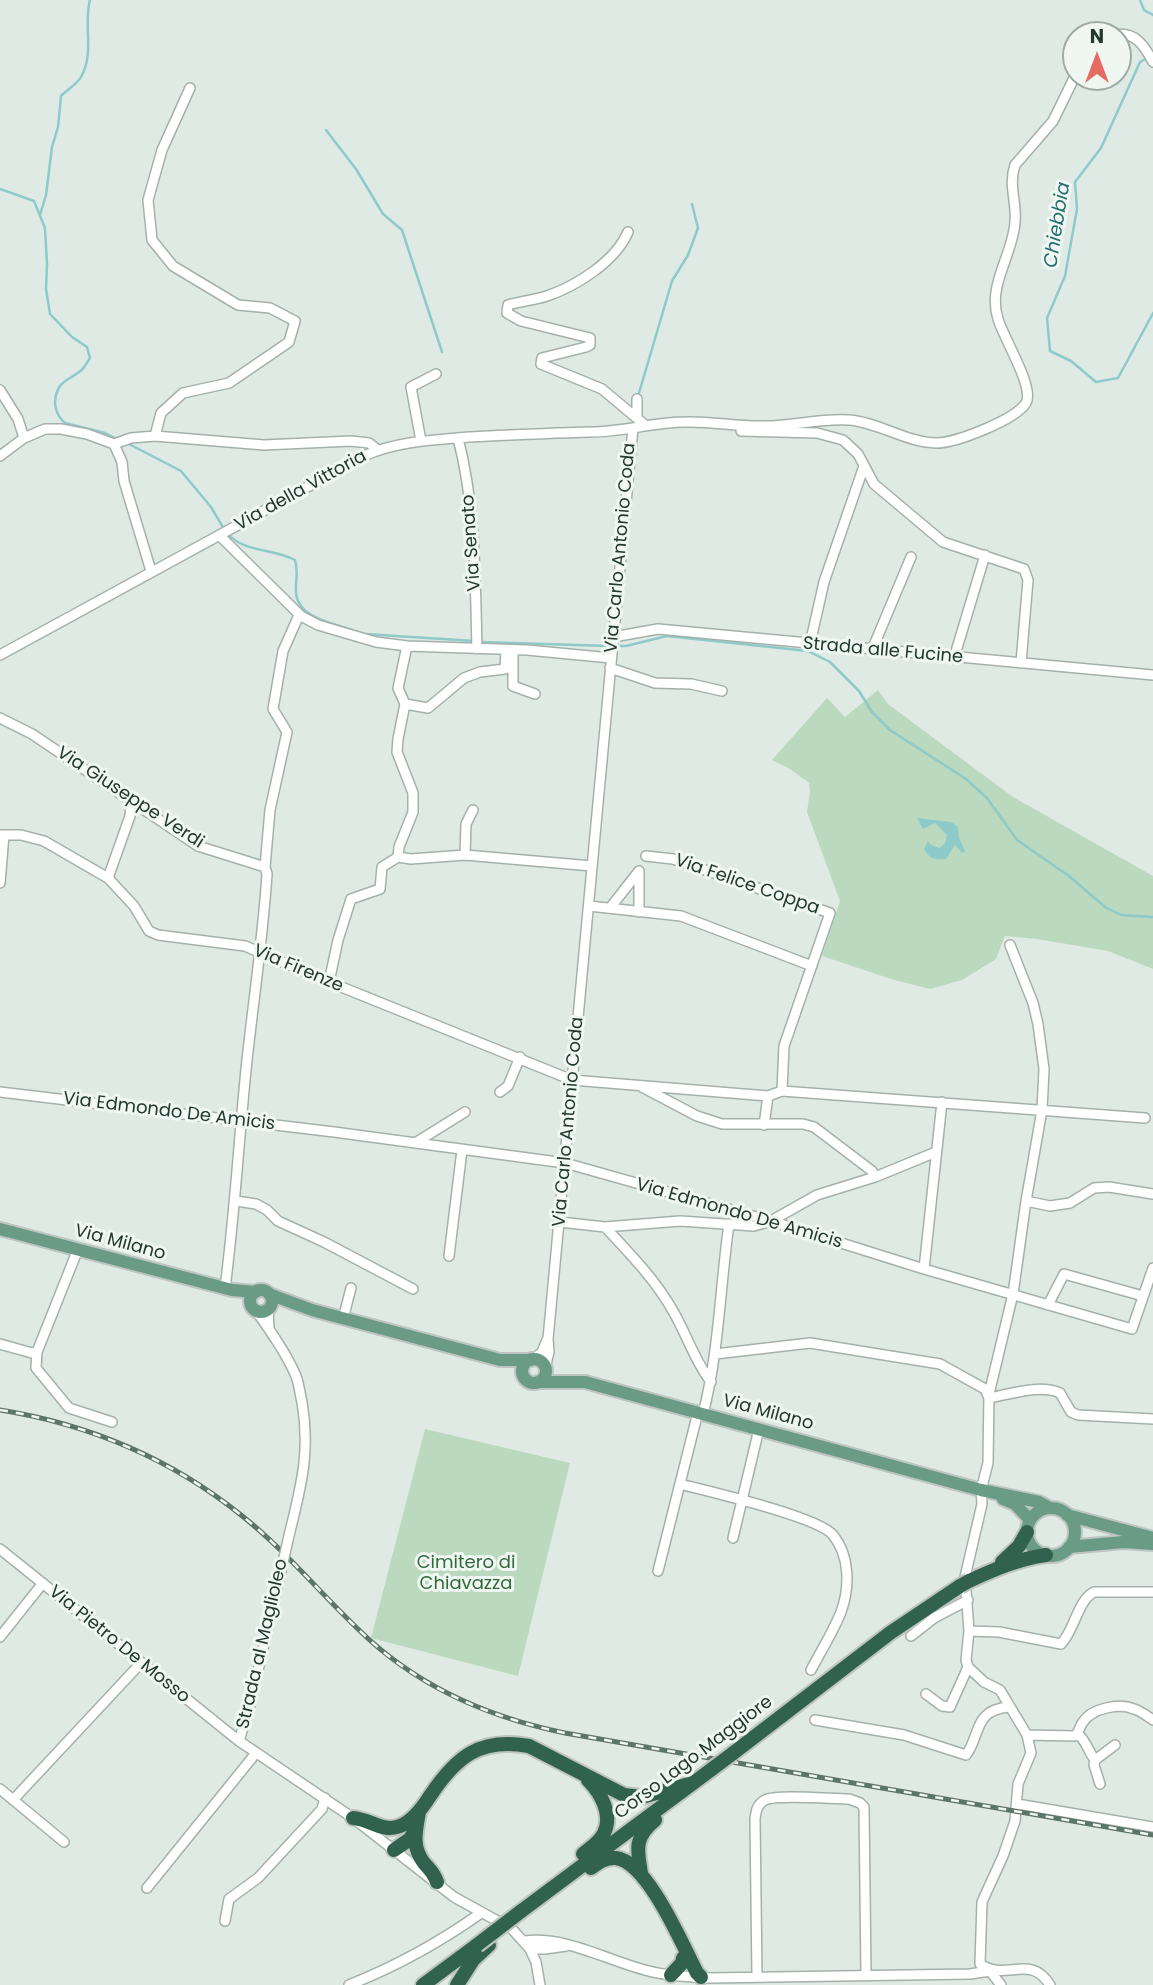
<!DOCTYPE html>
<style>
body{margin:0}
#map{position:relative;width:1153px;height:1985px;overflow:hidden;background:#e0eae4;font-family:Poppins,sans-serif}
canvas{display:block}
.north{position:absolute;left:1062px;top:21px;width:70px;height:70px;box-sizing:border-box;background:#f0f7f2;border:2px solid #9eaba4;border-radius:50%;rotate:0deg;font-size:19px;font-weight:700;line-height:28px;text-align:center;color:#23392f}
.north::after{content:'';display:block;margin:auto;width:24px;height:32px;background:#e56c63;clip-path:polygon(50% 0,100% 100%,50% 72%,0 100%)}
</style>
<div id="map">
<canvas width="1153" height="1985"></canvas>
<div class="north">N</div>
</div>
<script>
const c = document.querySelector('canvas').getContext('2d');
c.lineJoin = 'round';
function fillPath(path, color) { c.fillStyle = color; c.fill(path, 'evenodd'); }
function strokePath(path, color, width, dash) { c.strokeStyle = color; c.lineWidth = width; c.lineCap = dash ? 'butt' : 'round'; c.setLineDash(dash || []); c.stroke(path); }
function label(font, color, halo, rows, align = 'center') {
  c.font = font + ' Poppins,sans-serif'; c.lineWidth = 6; c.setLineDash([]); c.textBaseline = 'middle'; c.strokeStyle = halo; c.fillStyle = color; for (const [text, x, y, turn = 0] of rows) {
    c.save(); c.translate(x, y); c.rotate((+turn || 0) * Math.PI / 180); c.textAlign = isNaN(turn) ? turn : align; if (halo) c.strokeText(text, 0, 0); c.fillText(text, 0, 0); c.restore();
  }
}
fillPath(new Path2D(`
 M878 690 888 704 1013 797 1153 876V969L1108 951 1037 939 1005 936 996 959 962 980 930 989 891 979 822 956 840 901 807 812 810 791 809 783 790 769 772 760 827 698 845 717Z
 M425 1429 570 1463 518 1676 371 1638Z`), '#bbd9be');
fillPath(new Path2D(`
 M917 818 951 822 958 827 959 838 965 851 962 853 955 845 946 859C936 860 929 859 924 849L928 841 931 845 940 848 945 843 947 835 935 823 923 829Z`), '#8dcac9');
strokePath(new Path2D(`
 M1140 0 1144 10 1153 15
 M1147 58 1140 62 1101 148 1075 182 1077 209 1065 276 1047 318 1050 351 1071 361 1096 382 1118 378 1153 313
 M326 130 356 169 383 214 402 230 442 352
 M0 189 34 201 45 228 47 264 46 289 50 314 72 337 87 347 90 358C86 364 84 369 79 372 73 377 64 380 60 386 52 398 54 414 65 423L105 433 117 439
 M40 215 46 195 52 147 58 127 61 96C67 90 77 84 81 77 95 52 83 26 90 0
 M639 393 672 281 688 255 698 228 692 204
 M127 443 181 471 211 507 224 529
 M228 534C245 553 273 548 295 560 299 572 295 581 296 593 298 618 333 623 352 630
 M365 634 474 641
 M480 642 610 646
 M617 646H626L667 636 808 651 830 662 859 691 872 712 890 730 966 779 987 798 1017 840 1069 876 1105 907 1121 915 1153 917`), '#8dcac9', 2.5);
const minor = new Path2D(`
 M1114 35C1135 31 1144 45 1153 62
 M628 232C615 262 576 286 547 296 535 300 521 301 508 305L507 313 521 321 590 338V345L586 347 542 358 541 364 602 389 645 425
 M0 390 18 419 24 438
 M637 418V399
 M741 431 817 433 843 440 858 454 874 484 943 542 1024 569 1028 580 1021 663
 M155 436 161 413 183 393 229 383 289 342 295 321 270 308 238 305 173 266 152 240 148 200 162 150 190 88
 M458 438C476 508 475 578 477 649
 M421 441 411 387 436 374
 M114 444 122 462 124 481 151 571
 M0 456 24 438 45 429H61L87 434 114 444 131 438 155 436 264 445 351 441 369 443 378 450
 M219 535 301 616 318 625 376 642 407 646 527 650 611 658
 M613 637 658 629 1153 675
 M810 644 824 582 864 466
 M513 650V686L535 694
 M872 650 911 557
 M0 655 366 455C399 441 434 440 469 437 510 435 550 433 591 432 623 432 654 422 685 422 712 421 738 427 765 426 793 426 821 418 849 420 878 422 905 442 936 443 956 443 1015 420 1026 403 1035 388 1003 337 998 319 987 285 1013 255 1015 222 1017 202 1008 185 1015 165L1053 121 1076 74
 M954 658 985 555
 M610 668 655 683 691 684 722 691
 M405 704 428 708 464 678 480 672 505 669 506 650
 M0 718 32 734 198 846 265 867 270 810 287 732 273 709 283 651 299 615
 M0 835H21L44 841 108 878 134 906 149 931 158 935 245 946 329 982 572 1080 768 1096 782 1091 1145 1118
 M465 855 466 824 473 810
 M646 856 673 859 830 913 784 1046 782 1091
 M398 857 399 847 413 812V793L397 752 398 739 405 704 398 688 407 646
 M398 857 411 859 465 855 592 866
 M639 871V912
 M108 878 130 816 131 802
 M0 883 4 835
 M589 906 681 916 812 966
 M610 908 639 871
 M1010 945 1033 1003 1038 1024 1044 1069 1042 1110 1026 1201 1013 1294 989 1394 988 1463 981 1490 982 1504 965 1577 969 1631 966 1660 968 1667 984 1682 1000 1690 1027 1735 1031 1753 1018 1784 1015 1821 1003 1856 982 1902 980 1964C1006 1982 1030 1953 1050 1985
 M329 982 338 940 351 899 380 889 382 867 398 857
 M642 1087 697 1116 722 1124H803L814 1127 872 1171 875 1177
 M0 1092 334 1132 565 1163 771 1221 924 1269 1132 1329 1153 1268
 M500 1092 508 1086 520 1057
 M764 1125 768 1096
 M415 1143 465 1112
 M236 1201 256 1204 267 1210 278 1221 324 1242 413 1289
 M1026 1201 1050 1206 1070 1203 1094 1188 1109 1187 1153 1194
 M560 1222 605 1227 680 1221 754 1226 771 1221 817 1195 875 1177 936 1152
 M605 1227C630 1254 655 1279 673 1311 687 1335 694 1360 711 1382
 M449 1256 462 1150
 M924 1269 942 1102
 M225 1288C235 1212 239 1136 247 1060 254 997 263 936 267 874L265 867
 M1048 1305 1064 1274 1143 1296
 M268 1310 269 1328
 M257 1312C271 1332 286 1353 296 1376 299 1384 300 1394 302 1402 311 1455 300 1489 288 1540
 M343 1319 351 1288
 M0 1344 32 1353 37 1352 78 1249
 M37 1352 36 1368 69 1408 112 1422
 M715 1354 810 1343 940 1364 985 1389 989 1398C1011 1394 1039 1384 1060 1393L1071 1412 1078 1415 1153 1419
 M534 1359 542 1352 547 1340
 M545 1368 549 1352 548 1339 633 428
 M703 1414C719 1352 720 1287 729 1224
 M680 1484C708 1491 819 1517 833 1535 850 1556 850 1587 841 1612 833 1632 821 1651 811 1670
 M733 1538 759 1429
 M0 1549 239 1741 353 1818 454 1897 512 1929 530 1949 536 1962 540 1985
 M658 1571 698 1412
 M969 1631 999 1632 1061 1644C1075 1630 1077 1601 1094 1592H1153
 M911 1636 934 1618 968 1600
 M0 1637 43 1583
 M926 1694 942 1706 950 1707 968 1667
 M815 1720 904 1735 966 1755C981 1735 973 1710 1009 1707
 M1078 1734C1087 1742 1088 1751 1095 1760L1094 1765 1100 1784
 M1027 1735 1075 1736C1080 1731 1079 1727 1083 1722 1092 1708 1119 1703 1134 1709 1141 1711 1147 1716 1153 1720
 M239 1741 250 1705 281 1571
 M1095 1760 1115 1745
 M0 1789 64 1842
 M13 1800 141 1663
 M1017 1804 1153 1827
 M147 1888 256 1753
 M225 1921 229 1899 258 1878 322 1809 325 1798
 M525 1941C566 1936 606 1960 645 1970 666 1976 689 1977 710 1978L970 1974 990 1971 1001 1985
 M530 1949H545L566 1946
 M757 1976 755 1819C756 1811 757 1804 765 1800 777 1794 832 1799 849 1799L860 1803 864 1807 866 1976
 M349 1985C397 1966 440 1942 481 1913`);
const major = new Path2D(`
 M0 1229 232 1290 256 1292
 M250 1301a11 11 0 1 1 22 0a11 11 0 1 1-22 0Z
 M269 1294 312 1310 500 1360H531
 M522 1371a12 12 0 1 1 24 0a12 12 0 1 1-24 0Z
 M538 1382H585L981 1490 1039 1502 1050 1508
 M1003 1499 1015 1504 1030 1520
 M1027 1532a24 24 0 1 1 48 0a24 24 0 1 1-48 0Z
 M1067 1515 1153 1538
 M1069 1547 1123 1542 1153 1544`);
const highway = new Path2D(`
 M1002 1562 1019 1546 1027 1532
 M969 1581C995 1569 1018 1559 1046 1555
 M732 1754 890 1633 960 1586
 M419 1812C416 1831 411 1846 424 1863 430 1870 434 1873 437 1882
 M353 1818C370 1819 383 1833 400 1826 413 1821 423 1807 430 1796 456 1757 480 1737 529 1746L624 1795 642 1797 693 1783
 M394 1850 410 1839 414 1832
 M583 1854C590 1848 600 1842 604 1833 613 1815 601 1793 588 1780
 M591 1868C599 1862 606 1857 616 1858 648 1862 683 1946 697 1973L701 1977
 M641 1873C637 1849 634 1837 655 1820
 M520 1912 712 1769
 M671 1975 682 1963 683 1958
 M423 1985 477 1945
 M457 1985 473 1960 489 1945`);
strokePath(minor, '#a4b1aa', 12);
strokePath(major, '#bdc4c1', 16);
strokePath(highway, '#bdc4c1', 18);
strokePath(minor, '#fff', 9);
strokePath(major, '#699b85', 12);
strokePath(highway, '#31624f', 14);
const rail = new Path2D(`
 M0 1410C88 1424 171 1459 241 1515 284 1549 319 1592 359 1630 416 1686 487 1717 565 1733L1153 1835`);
strokePath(rail, '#5d746a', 5);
strokePath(rail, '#f0f7f2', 2.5, [8]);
const minorBridge = new Path2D(`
 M281 1571 288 1540`);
const highwayBridge = new Path2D(`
 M960 1586 969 1581
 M712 1769 732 1754
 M477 1945 520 1912`);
strokePath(minorBridge, '#a4b1aa', 12, []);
strokePath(highwayBridge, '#bdc4c1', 18, []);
strokePath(minorBridge, '#fff', 9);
strokePath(highwayBridge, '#31624f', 14);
label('18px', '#23392f', '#f0f7f2', [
 ["Via della Vittoria",301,491,-29],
 ["Via Senato",472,543,-94],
 ["Via Carlo Antonio Coda",621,548,-85],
 ["Strada alle Fucine",883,651,5],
 ["Via Giuseppe Verdi",130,798,33],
 ["Via Felice Coppa",747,885,19],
 ["Via Firenze",298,969,23],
 ["Via Edmondo De Amicis",169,1112,7],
 ["Via Carlo Antonio Coda",569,1122,-85],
 ["Via Edmondo De Amicis",739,1214,16],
 ["Via Milano",120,1243,15],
 ["Via Milano",768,1413,15],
 ["Strada al Maglioleo",263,1644,-77],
 ["Via Pietro De Mosso",119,1645,39],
 ["Corso Lago Maggiore",694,1758,-37]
]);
label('18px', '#316b3d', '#f0f7f2', [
 ["Cimitero di",466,1563],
 ["Chiavazza",466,1584]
]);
label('italic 19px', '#236f6e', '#f0f7f2', [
 ["Chiebbia",1058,225,-81]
]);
</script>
